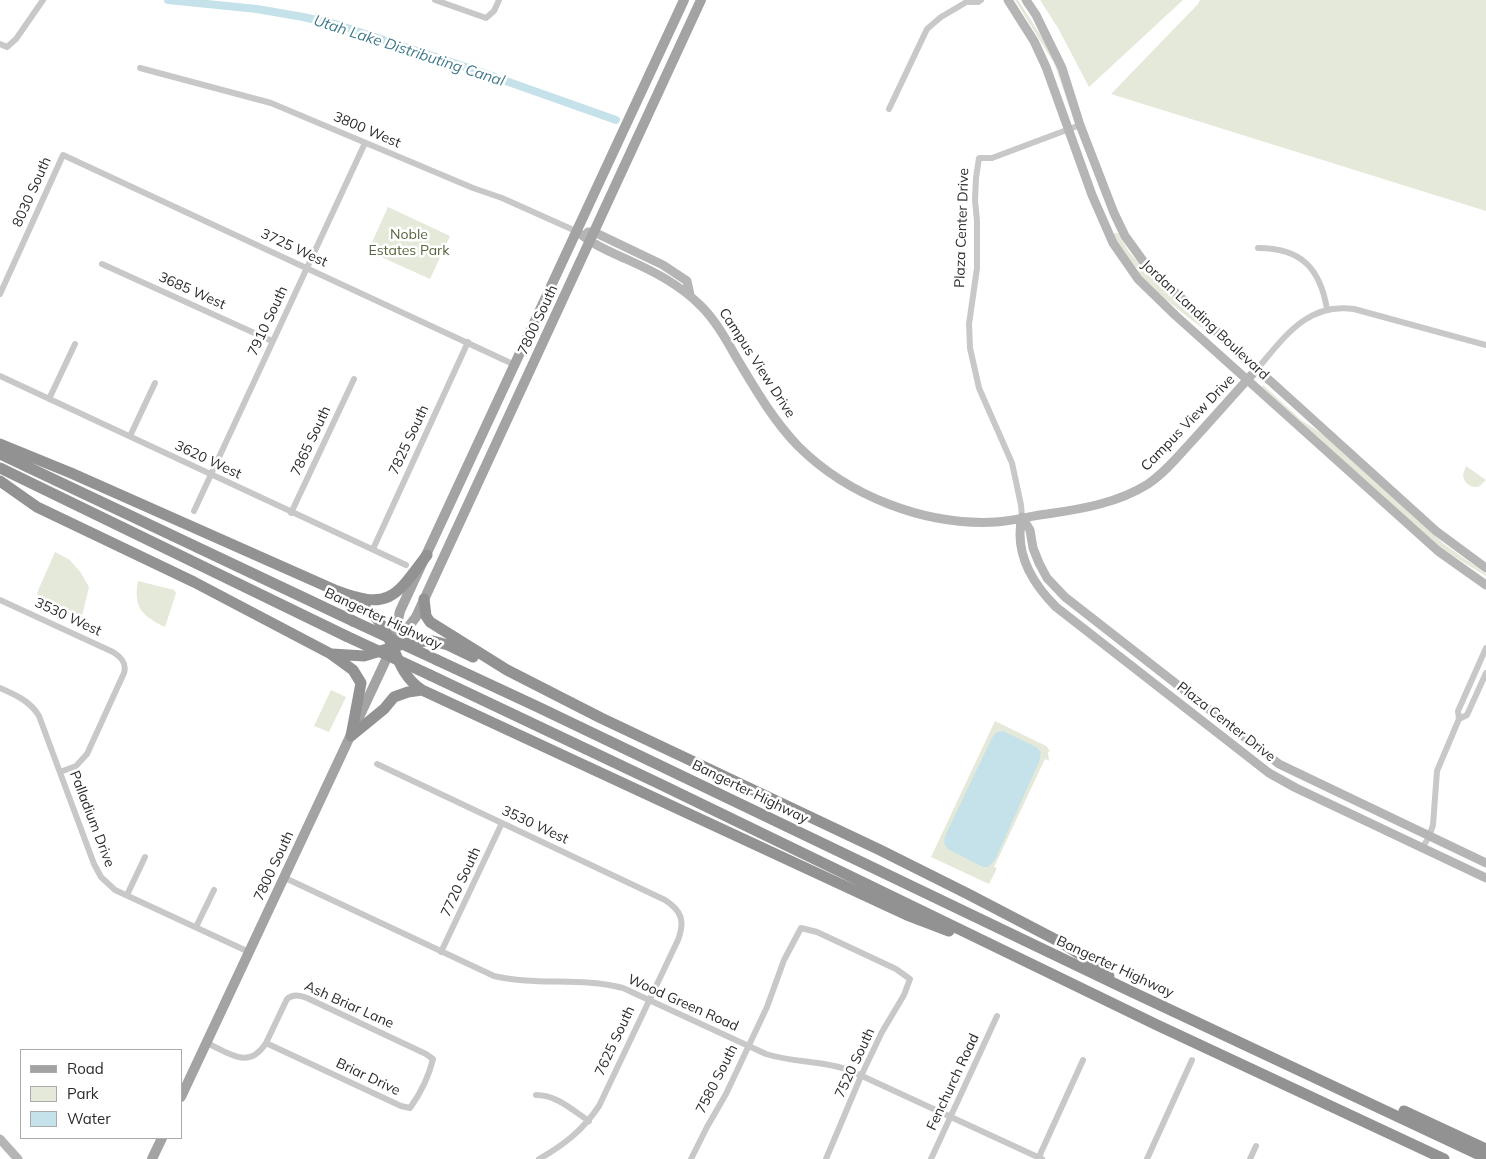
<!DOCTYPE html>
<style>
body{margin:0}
#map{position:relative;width:1486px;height:1159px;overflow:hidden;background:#fff;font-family:Mulish,sans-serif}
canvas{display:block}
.legend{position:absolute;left:20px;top:1049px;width:162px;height:90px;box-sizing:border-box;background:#fff;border:1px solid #aaa;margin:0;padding:6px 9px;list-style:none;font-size:15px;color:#2b2b2b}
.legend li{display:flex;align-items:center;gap:10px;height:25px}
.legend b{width:25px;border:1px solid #aaa}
</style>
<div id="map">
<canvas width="1486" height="1159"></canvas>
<ul class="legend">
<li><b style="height:6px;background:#a3a3a3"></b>Road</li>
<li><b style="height:14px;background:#e4e9d9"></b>Park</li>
<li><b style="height:14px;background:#c5e1e9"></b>Water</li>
</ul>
</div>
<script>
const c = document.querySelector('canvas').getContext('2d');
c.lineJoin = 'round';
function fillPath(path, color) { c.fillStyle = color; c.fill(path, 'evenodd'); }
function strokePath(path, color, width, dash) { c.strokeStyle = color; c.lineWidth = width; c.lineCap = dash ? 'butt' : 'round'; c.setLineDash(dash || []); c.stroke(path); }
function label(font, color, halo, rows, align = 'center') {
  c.font = font + ' Mulish,sans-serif'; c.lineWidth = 5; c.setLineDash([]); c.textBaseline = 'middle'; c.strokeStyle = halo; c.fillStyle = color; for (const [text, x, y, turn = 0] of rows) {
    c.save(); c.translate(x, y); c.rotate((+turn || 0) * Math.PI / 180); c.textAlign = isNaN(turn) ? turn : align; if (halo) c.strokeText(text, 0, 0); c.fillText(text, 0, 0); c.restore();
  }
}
fillPath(new Path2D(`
 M1015 0H1018L1047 45 1059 73 1071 108 1070 109 1054 63Z
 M1040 0H1183L1089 87 1058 28Z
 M1200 0H1486V211L1111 94 1198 4Z
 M388 207 450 236 430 279 368 251Z
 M1115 233H1118L1129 252 1149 274 1243 361 1242 363C1229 351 1218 338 1204 329 1169 303 1132 275 1113 235Z
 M1263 385 1301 420 1324 435 1444 544 1486 574V576L1435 545 1262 387Z
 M1466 466 1486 480 1481 485 1477 487C1469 487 1464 483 1463 475Z
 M55 552 70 560 81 573 89 587 82 616 39 597 37 593Z
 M138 581 174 590 176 593 165 627C142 616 133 607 138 581Z
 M331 690 346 697 329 732 314 726Z
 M995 721 1046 746 1050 751 1048 752 1049 761 1045 759 994 867 997 868 989 884 931 857Z`), '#e4e9d9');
fillPath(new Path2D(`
 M1003 731 1036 747 1041 752 1039 762 995 860 988 867H983L948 849C943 844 944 840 946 834L992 738 997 732Z`), '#c5e1e9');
strokePath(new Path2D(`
 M168 0 257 9 303 17 335 24 472 69 616 120`), '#c5e1e9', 8);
strokePath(new Path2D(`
 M435 0 486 18 494 11 499 0
 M969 2H978L981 0
 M0 44 7 47 16 39 43 0
 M140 68 271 103 473 188 502 198 578 232
 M889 109 927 29 941 17 970 0
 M1258 248C1301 248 1320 268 1327 309
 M102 264 272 341
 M0 294 63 155 515 365
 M1257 369C1284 338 1307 302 1354 309L1486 345
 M0 376 406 565
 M49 399 75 344
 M130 436 155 383
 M194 511 365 143
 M291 513 354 379
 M1022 517 1021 505 1012 463 979 388 970 348 969 324 977 268V221L975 200 976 178 979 158H992L1080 125
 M373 549 468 342
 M0 600 113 652C121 657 127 663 124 673L87 754 76 766 60 772
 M0 688C16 695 30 701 39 716L94 864 101 877 115 890 249 952
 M1459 719 1467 715 1486 673
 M377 764 665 900C682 911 685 921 678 940L599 1106C583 1130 564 1145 539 1159
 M1422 848 1429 837 1433 825 1437 771 1459 719 1458 711 1486 648
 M283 877 494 976C537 986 580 977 623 988L766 1054C794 1063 822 1060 849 1070L1042 1159
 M127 895 145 857
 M196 927 214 890
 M441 952 502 823
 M207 1043C230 1054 249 1070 266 1043L287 999C293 994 299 995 307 998L426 1054 433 1059C429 1076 420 1094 410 1108L401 1106 266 1043
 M536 1095C557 1095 572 1110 589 1121
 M691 1159 707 1127 726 1094 767 1007 784 960 801 928 817 932 896 969 910 979 904 995 882 1032 861 1076 826 1159
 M931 1159 997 1016
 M1038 1159 1083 1060
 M1147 1159 1192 1060
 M1250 1159 1256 1146`), '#c8c8c8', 6);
strokePath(new Path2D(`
 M1008 0 1034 41 1046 67 1092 195 1113 243 1138 279 1175 315 1438 551 1486 585
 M1026 0 1036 15 1062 68 1080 125 1114 213 1125 236 1146 265 1257 369 1436 531 1486 568
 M578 232C592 244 608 251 626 259 653 271 679 284 701 306 717 322 728 343 739 362 757 392 774 421 798 446 848 496 925 526 996 522 1013 521 1030 516 1047 514 1082 509 1118 503 1148 484 1166 472 1180 454 1194 439 1215 416 1236 392 1257 369
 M588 232H594L663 265 687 281 690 295
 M1022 517C1014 552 1031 582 1056 607L1269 773 1296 788 1486 878
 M1022 517 1030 530 1033 548 1039 563 1047 578 1065 597 1279 764 1486 863
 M0 1139 18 1159`), '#b5b5b5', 9);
strokePath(new Path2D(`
 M395 644 416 617 701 0
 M181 1097 392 647 400 611 684 0
 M152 1159 162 1138`), '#a3a3a3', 10);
strokePath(new Path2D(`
 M0 444 71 473 337 591C390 611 396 596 427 555
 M0 454 353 621
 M0 468 346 636
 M0 481 37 507 194 582 331 654 353 670 361 683 351 736
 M337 591C351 600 370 608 380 623 396 645 397 674 422 690L907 915 949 931
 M424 599 426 616 430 622 507 670 601 718 880 850 968 894 1062 943 1089 960 1109 976
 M332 654 364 656 410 642 433 641 448 645 473 657
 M437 660 538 707 1128 990 1486 1158
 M430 675 662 785 1157 1025 1444 1159
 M351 736 384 709 394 697 408 692 422 690
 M1404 1111 1486 1149`), '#929292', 11);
strokePath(new Path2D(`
 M353 621 437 660
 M346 636 430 675`), '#929292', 11);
label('14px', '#2b2b2b', '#fff', [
 ["3800 West",367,130,23],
 ["8030 South",32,192,-66],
 ["Plaza Center Drive",962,228,-88],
 ["3725 West",294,248,25],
 ["3685 West",192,291,24],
 ["7800 South",538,320,-65],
 ["Jordan Landing Boulevard",1205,320,43],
 ["7910 South",268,321,-65],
 ["Campus View Drive",757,363,57],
 ["Campus View Drive",1188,423,-46],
 ["7825 South",409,440,-65],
 ["7865 South",311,441,-65],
 ["3620 West",208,460,25],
 ["3530 West",68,617,25],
 ["Bangerter Highway",383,619,25],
 ["Plaza Center Drive",1226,722,38],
 ["Bangerter Highway",750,792,26],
 ["Palladium Drive",92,819,69],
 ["3530 West",535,825,25],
 ["7800 South",274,866,-65],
 ["7720 South",461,882,-65],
 ["Bangerter Highway",1115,967,25],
 ["Wood Green Road",683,1003,24],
 ["Ash Briar Lane",349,1005,24],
 ["7625 South",615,1041,-65],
 ["7520 South",855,1063,-65],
 ["Briar Drive",368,1077,25],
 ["7580 South",717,1079,-63],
 ["Fenchurch Road",953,1082,-65]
]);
label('14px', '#56653b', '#fff', [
 ["Noble",409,235],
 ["Estates Park",409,251]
]);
label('italic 15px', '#3d798a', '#fff', [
 ["Utah Lake Distributing Canal",409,51,18]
]);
</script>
